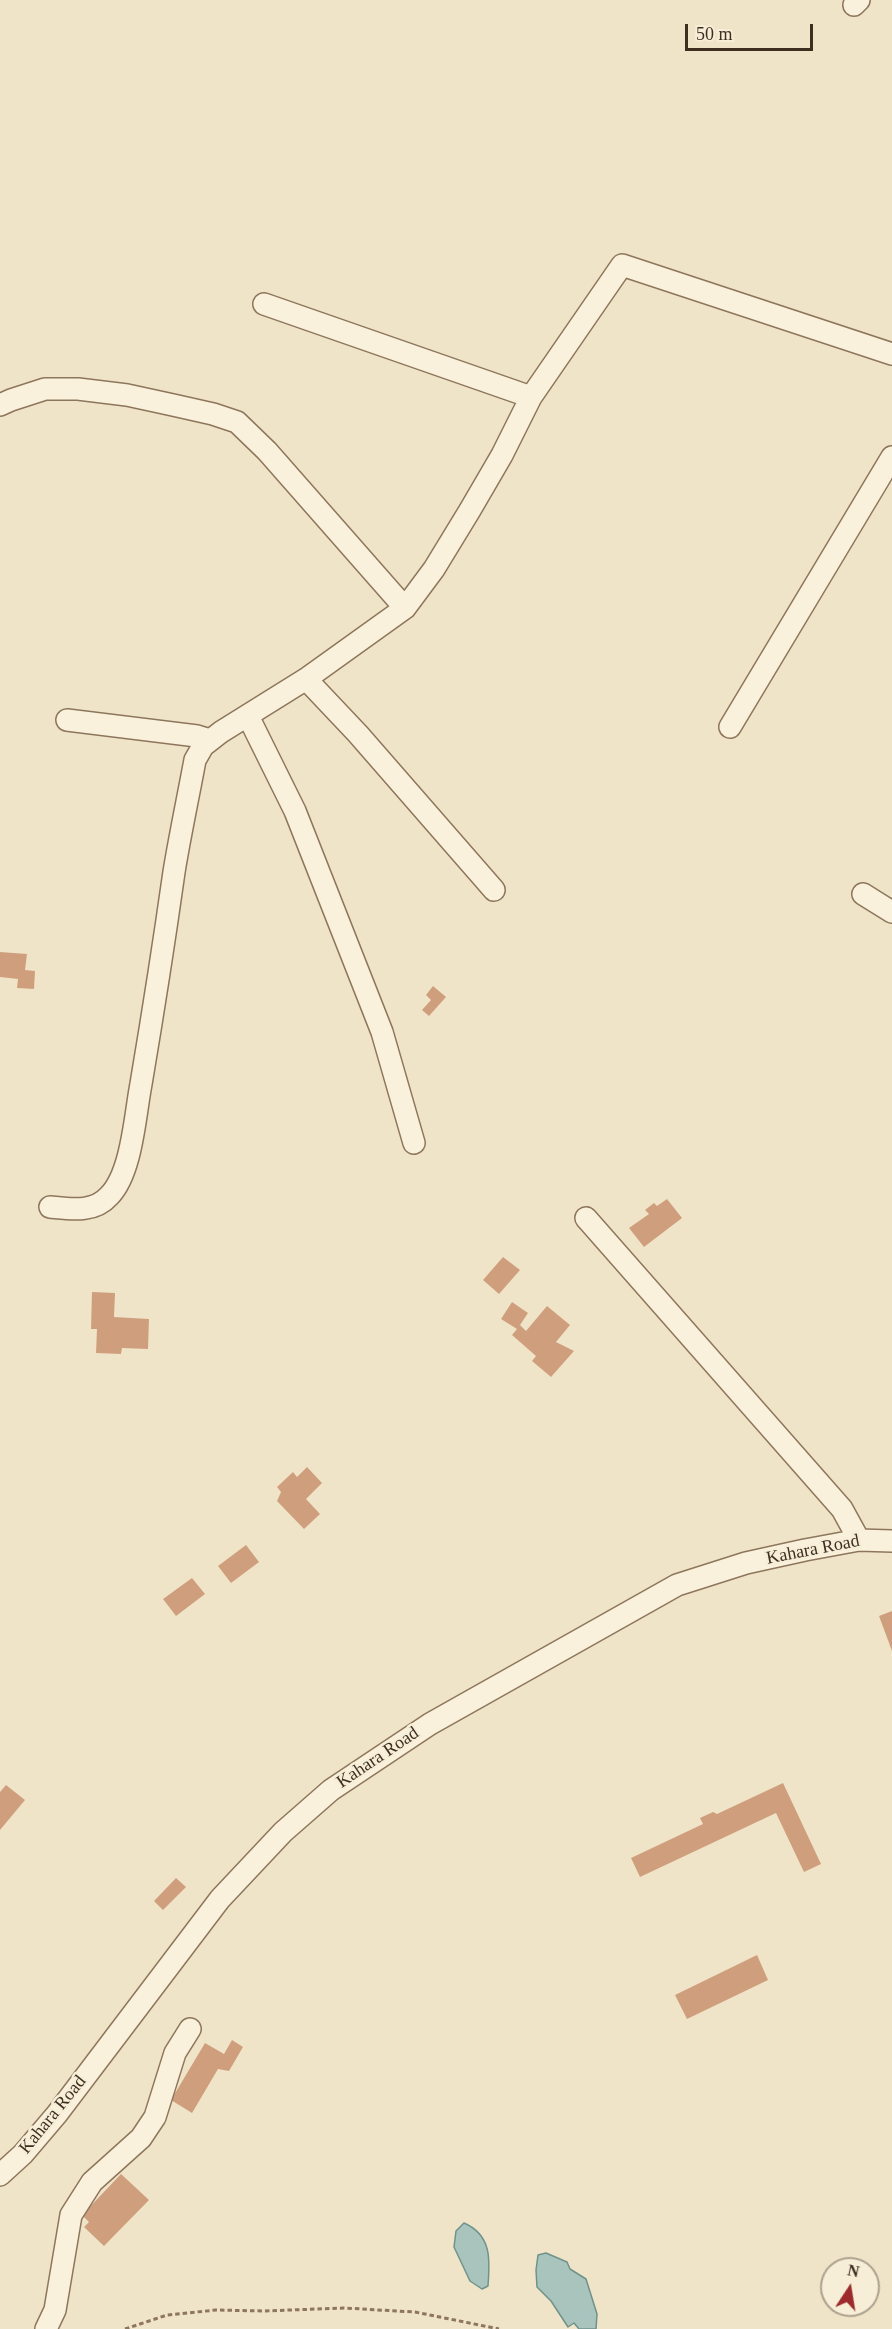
<!DOCTYPE html>
<style>
body{margin:0}
#map{position:relative;width:892px;height:2329px;overflow:hidden;background:#f0e4c8;font-family:Georgia,serif}
canvas{display:block}
.north{position:absolute;left:820px;top:2257px;width:60px;height:60px;box-sizing:border-box;background:#f7eed8;border:2px solid #ada18e;border-radius:50%;rotate:12deg;font-size:16px;font-weight:700;line-height:24px;text-align:center;color:#3d2e20}
.north::after{content:'';display:block;margin:auto;width:21px;height:27px;background:#9e2a2b;clip-path:polygon(50% 0,100% 100%,50% 72%,0 100%)}
.scale{position:absolute;left:685px;top:24px;width:128px;height:27px;box-sizing:border-box;border:3px solid #3d2e20;border-top:0;padding-left:8px;font-size:18px;line-height:21px;white-space:nowrap;color:#3d2e20;-webkit-text-stroke:4px #f7eed8;paint-order:stroke}
</style>
<div id="map">
<canvas width="892" height="2329"></canvas>
<div class="north">N</div>
<div class="scale">50 m</div>
</div>
<script>
const c = document.querySelector('canvas').getContext('2d');
c.lineJoin = 'round';
function fillPath(path, color) { c.fillStyle = color; c.fill(path, 'evenodd'); }
function strokePath(path, color, width, dash) { c.strokeStyle = color; c.lineWidth = width; c.lineCap = dash ? 'butt' : 'round'; c.setLineDash(dash || []); c.stroke(path); }
function label(font, color, halo, rows, align = 'center') {
  c.font = font + ' Georgia,serif'; c.lineWidth = 5; c.setLineDash([]); c.textBaseline = 'middle'; c.strokeStyle = halo; c.fillStyle = color; for (const [text, x, y, turn = 0] of rows) {
    c.save(); c.translate(x, y); c.rotate((+turn || 0) * Math.PI / 180); c.textAlign = isNaN(turn) ? turn : align; if (halo) c.strokeText(text, 0, 0); c.fillText(text, 0, 0); c.restore();
  }
}
const water = new Path2D(`
 M464 2223C492 2235 490 2260 488 2286L482 2289 470 2281 454 2247 456 2231Z
 M546 2253 567 2262 570 2269 586 2279 597 2314 596 2329H579L574 2323 568 2327 551 2301 537 2287 536 2270 538 2255Z`);
fillPath(water, '#a9c4bc');
strokePath(water, '#6f938a', 1.5);
fillPath(new Path2D(`
 M0 952 27 954 25 970 35 971 34 989 17 988 18 979 0 977Z
 M433 986 446 997 429 1016 422 1010 431 1000 426 995Z
 M667 1199 682 1218 644 1247 629 1228 649 1214 645 1210 654 1203 657 1206Z
 M503 1257 520 1270 499 1294 483 1280Z
 M92 1292 115 1293 114 1317 149 1319 148 1349 122 1348 121 1354 96 1353 97 1329H91Z
 M512 1302 528 1313 520 1325 526 1331 547 1306 570 1325 556 1342 574 1351 551 1377 532 1361 536 1356 512 1335 517 1329 501 1319Z
 M307 1467 322 1483 306 1499 320 1514 304 1529 277 1501 281 1492 277 1487 293 1472 297 1477Z
 M246 1545 259 1562 231 1583 218 1566Z
 M192 1578 205 1594 176 1616 163 1599Z
 M892 1611V1651L879 1616Z
 M783 1783 821 1864 804 1872 776 1813 640 1877 631 1858 703 1824 700 1818 713 1812 717 1814Z
 M6 1785 25 1800 0 1830V1792Z
 M176 1878 186 1887 163 1910 154 1901Z
 M757 1955 768 1980 687 2019 675 1995Z
 M232 2040 243 2047 229 2071 218 2069 192 2113 171 2100 205 2043 224 2054Z
 M121 2174 149 2200 104 2246 84 2227 89 2222 82 2215Z`), '#cf9f7d');
const minor = new Path2D(`
 M854 5 859 0
 M264 304 531 397
 M0 405 11 400 45 389H78L127 395 173 405 213 414 237 422 267 451 405 608
 M306 679 358 734 494 890
 M248 716 295 811 382 1032 414 1143
 M67 720 197 736 210 740
 M730 727 892 457
 M863 894 892 912
 M50 1207C71 1209 94 1213 109 1196 132 1173 135 1115 141 1084 153 1013 164 943 174 872 180 835 188 798 195 760L203 746 221 732 306 679 405 608 434 569 470 510 502 455 531 397 622 265 892 354
 M586 1218 842 1509 859 1540
 M0 2175 23 2154 57 2114 220 1899 283 1832 331 1790 430 1724 677 1585 746 1563 805 1550 859 1540 892 1541
 M46 2329 55 2310 71 2215 92 2182 141 2138 155 2117 175 2053 190 2029`);
strokePath(minor, '#8d765c', 24);
strokePath(new Path2D(`
 M125 2329 167 2315 216 2310 264 2311 344 2308 415 2312 499 2329`), '#8d765c', 3, [4.5, 3]);
strokePath(minor, '#faf1dc', 21);
label('18px', '#3d2e20', '#f7eed8', [
 ["Kahara Road",813,1550,-11],
 ["Kahara Road",378,1758,-34],
 ["Kahara Road",53,2115,-51]
]);
</script>
